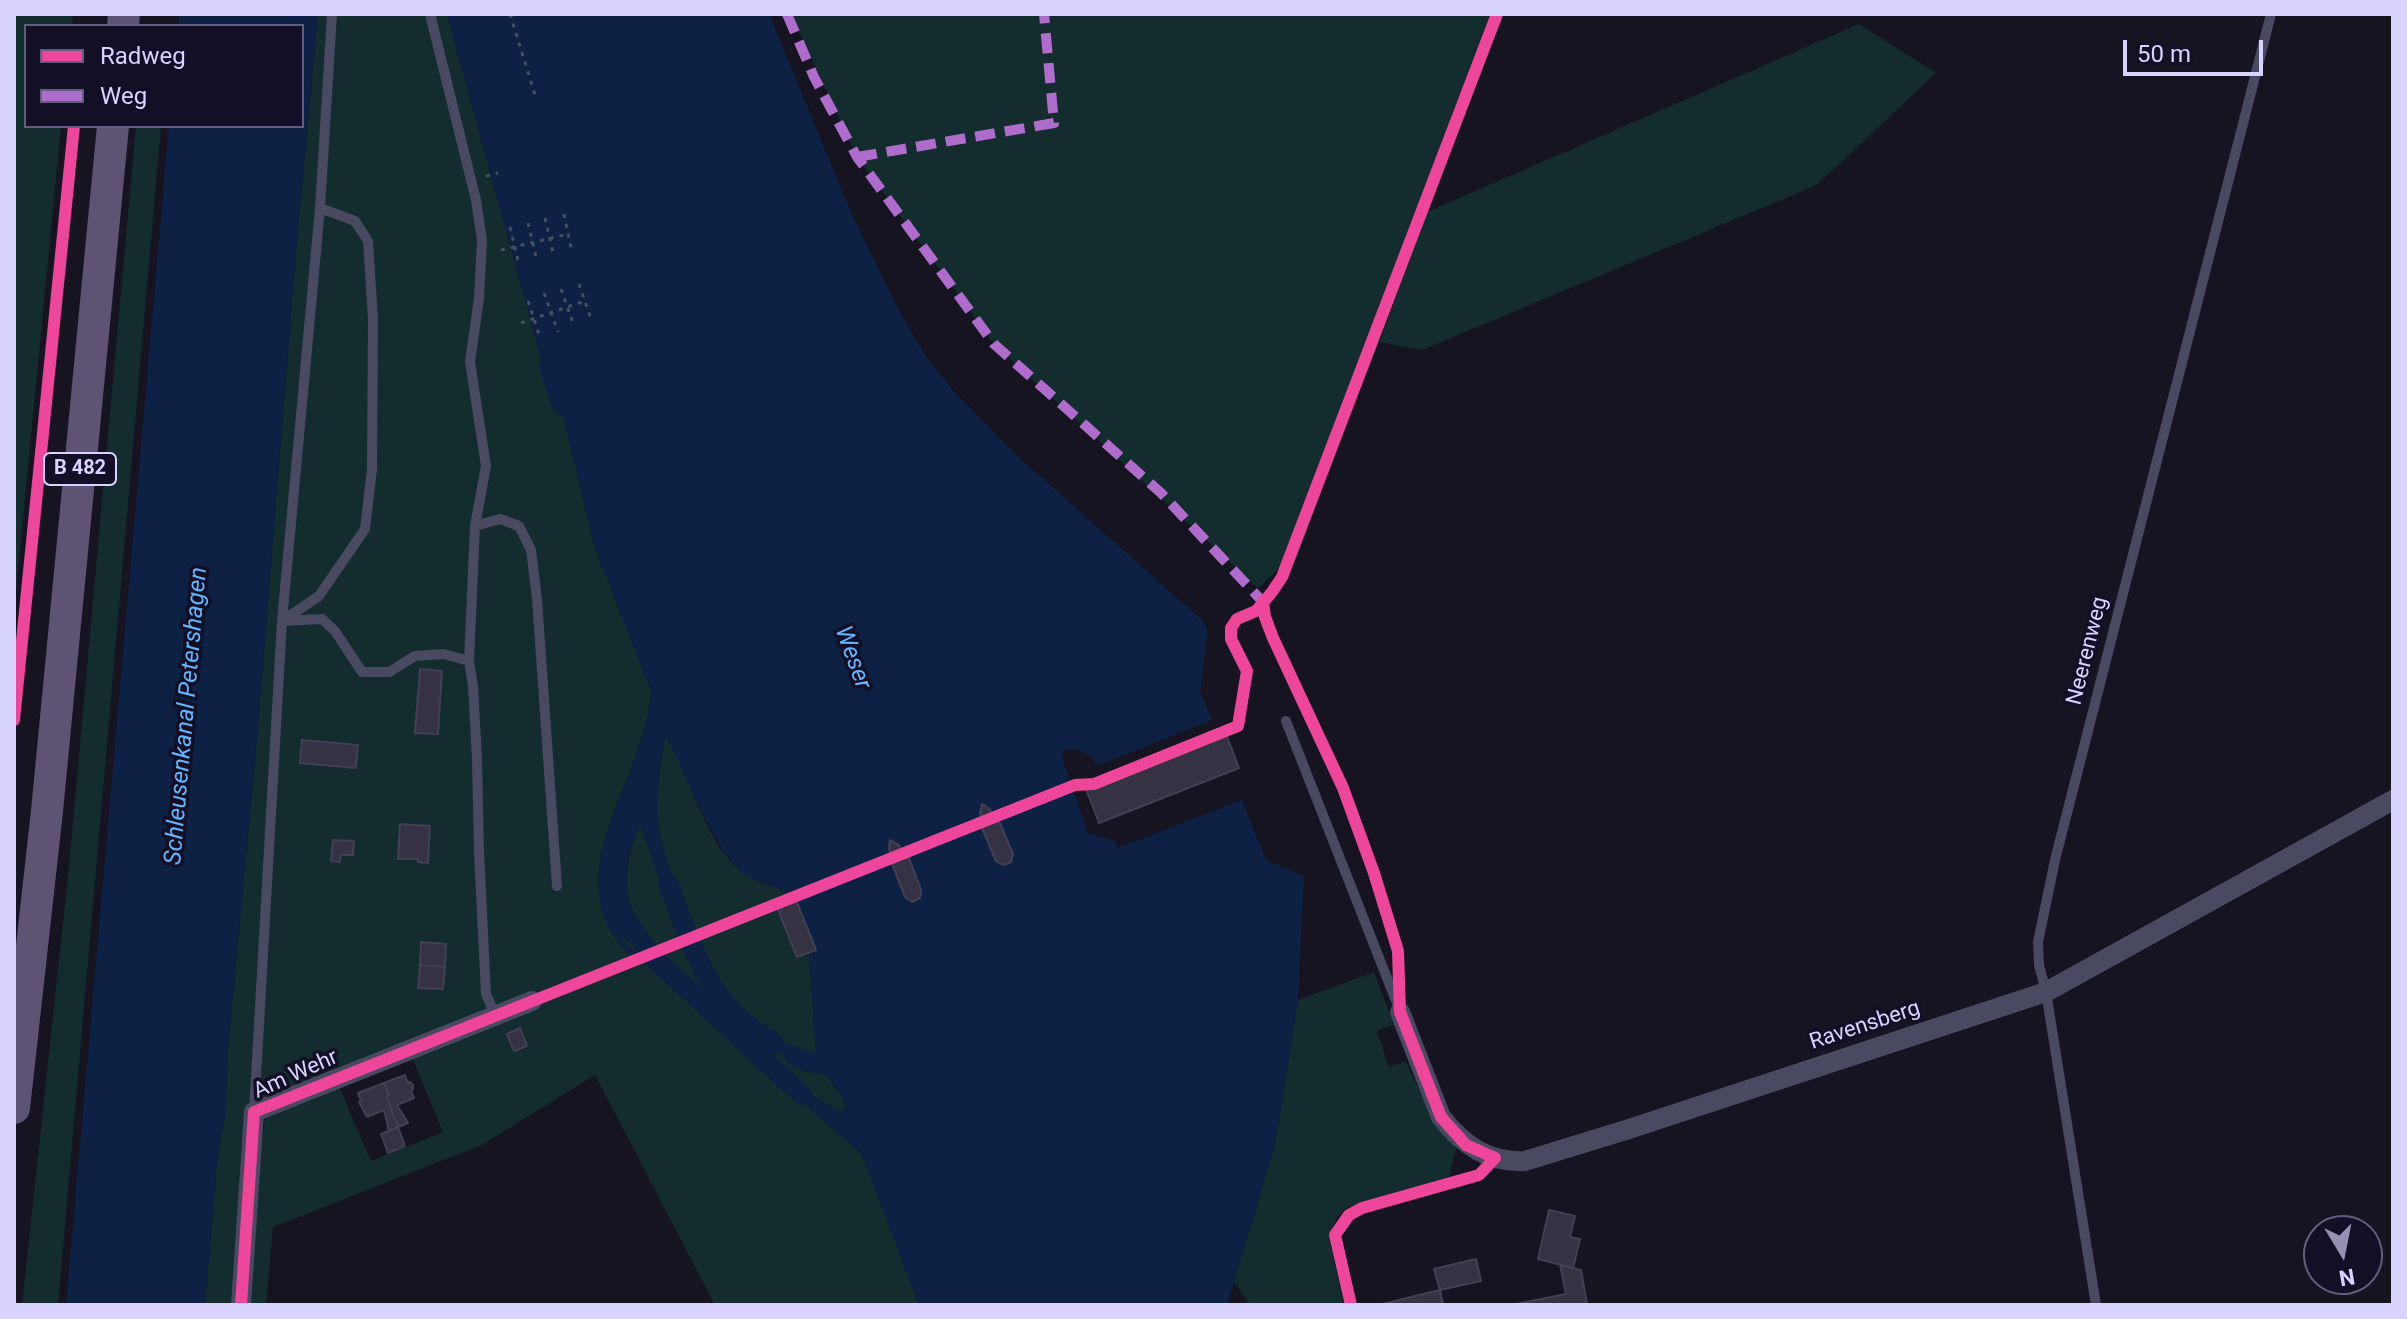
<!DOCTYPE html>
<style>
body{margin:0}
#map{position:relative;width:2407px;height:1319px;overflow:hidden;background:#161421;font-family:Roboto,sans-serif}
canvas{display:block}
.frame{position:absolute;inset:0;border:16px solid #d9d4ff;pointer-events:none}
.legend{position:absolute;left:24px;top:24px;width:280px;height:104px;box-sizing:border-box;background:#130f26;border:2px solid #625e7d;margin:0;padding:10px 14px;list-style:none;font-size:24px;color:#d9d4ff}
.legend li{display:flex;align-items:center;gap:16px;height:40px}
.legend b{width:40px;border:2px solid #625e7d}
.north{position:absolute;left:2303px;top:1215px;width:80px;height:80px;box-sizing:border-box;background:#130f26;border:2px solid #625e7d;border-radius:50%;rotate:170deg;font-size:22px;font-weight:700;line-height:32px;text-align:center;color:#d9d4ff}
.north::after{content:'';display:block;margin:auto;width:28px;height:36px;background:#9591b1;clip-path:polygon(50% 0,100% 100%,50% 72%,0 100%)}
.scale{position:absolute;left:2123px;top:40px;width:140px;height:36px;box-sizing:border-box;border:4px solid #d9d4ff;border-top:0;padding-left:10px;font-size:24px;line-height:28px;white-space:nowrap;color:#d9d4ff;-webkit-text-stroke:6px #130f26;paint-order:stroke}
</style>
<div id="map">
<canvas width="2407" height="1319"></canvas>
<div class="frame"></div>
<ul class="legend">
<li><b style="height:10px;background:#ed469a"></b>Radweg</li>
<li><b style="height:10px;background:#b06ccc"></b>Weg</li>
</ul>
<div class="north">N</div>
<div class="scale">50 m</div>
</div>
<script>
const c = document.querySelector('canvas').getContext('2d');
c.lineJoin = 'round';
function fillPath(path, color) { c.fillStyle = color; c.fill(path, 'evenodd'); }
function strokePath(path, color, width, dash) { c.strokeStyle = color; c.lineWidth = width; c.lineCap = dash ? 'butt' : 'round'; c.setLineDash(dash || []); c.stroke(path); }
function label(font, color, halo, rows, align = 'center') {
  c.font = font + ' Roboto,sans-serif'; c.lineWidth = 7; c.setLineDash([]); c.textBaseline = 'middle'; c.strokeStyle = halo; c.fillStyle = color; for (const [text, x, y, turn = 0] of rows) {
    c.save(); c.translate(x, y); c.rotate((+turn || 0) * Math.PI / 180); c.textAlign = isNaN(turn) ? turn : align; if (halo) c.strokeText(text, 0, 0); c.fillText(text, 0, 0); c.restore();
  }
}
fillPath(new Path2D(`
 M14 14H73L72 26H26V126H61L14 613Z
 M318 14H447L542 362 564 418 594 545 651 690C648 780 550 872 630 956L621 940 624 937 656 945C648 934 638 922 632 909 620 883 630 848 640 823L679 936H681L662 887 674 882 693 931H694C681 894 660 854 657 813 656 789 661 763 664 739L667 737C692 776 704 843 742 872 754 881 773 886 787 892L793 890 795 897 776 905 797 957 809 953 816 1054 783 1042 803 1071 827 1075 844 1100 845 1107 841 1112 806 1092 799 1099 862 1154 919 1305H715L595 1075 482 1145 273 1227 266 1305H247L254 1205 266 1111 337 1082 371 1161 443 1132 410 1053 638 966 630 956 248 1106 232 1305H205L218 1150 225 1115 228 1048 258 725 297 239Z
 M791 14H1490L1281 567 1258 588 994 344 857 157Z
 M1859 24 1936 73 1817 185 1422 350 1380 342 1427 212Z
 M136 126H161L58 1305H22L69 866Z
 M1374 972 1394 1025 1377 1031 1389 1067 1406 1061C1419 1093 1436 1120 1456 1148L1449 1178 1346 1208 1336 1219 1329 1236 1344 1305H1250L1234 1281 1275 1145 1298 1000Z`), '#132c2d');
fillPath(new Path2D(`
 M179 14H318L297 239 258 725 228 1048 225 1115 218 1150 205 1305H66L169 126H302V26H178Z
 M447 14H769L850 210 896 305 926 357 952 389 1013 452 1202 620 1208 630 1200 691 1212 720 1096 766 1093 757 1073 748 1064 751 1062 757 1088 833 1115 841 1118 848 1242 800 1266 860 1304 876 1298 1000 1275 1145 1227 1305H919L862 1154 799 1099 806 1092 841 1112 845 1107 844 1100 827 1075C799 1070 789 1070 775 1044L783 1042 816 1054 809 953 816 950 793 890 785 891 742 874 725 854 704 817 667 738 664 739C661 764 656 789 657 813 660 854 681 894 695 932H693L674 882 663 887 681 936 679 937 640 824C629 848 621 881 631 907 637 920 648 933 656 946L641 952 624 937 622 940 637 954 630 956C550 872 648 781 651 691L594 545 564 418 552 409 538 363 542 362ZM981 804 990 809 995 822H999L1013 854 1011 863 1003 865 996 861 980 813ZM890 841 899 845 905 859 909 858 921 889 920 898 913 902 905 897 892 865 895 863 889 849Z`), '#0d2144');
strokePath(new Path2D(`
 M668 884C688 934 704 992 749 1026 757 1032 766 1038 775 1044
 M645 950 802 1095`), '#0d2144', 20);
const building = new Path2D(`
 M420 669 442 671 438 734 415 733Z
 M1226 734 1239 768 1099 823 1086 789Z
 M302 740 358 745 356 768 300 763Z
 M982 804 990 809 995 822 999 821 1013 854 1011 862 1003 865 996 861 982 828 985 826 980 813Z
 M400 824 430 826 428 863 418 862V859H398Z
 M333 840 354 841 353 855H341L340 862 331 861Z
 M890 840 899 845 905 859 909 858 921 890 920 898 912 902 905 897 892 864 895 863 889 849Z
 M795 897 816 950 797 957 776 905Z
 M421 942 446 944 445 967 420 965Z
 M420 965 445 967 443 989 418 988Z
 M520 1028 527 1046 514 1051 507 1034Z
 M405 1075 408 1083 410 1082 413 1085V1089L411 1090 414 1098 397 1105 408 1123 398 1127 386 1096 389 1095 384 1083Z
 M384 1083 389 1095 386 1096 398 1127 389 1131 384 1110 367 1117 359 1102 361 1101 358 1093Z
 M398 1127 405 1146 388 1153 381 1134Z
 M1549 1210 1575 1216 1570 1237 1580 1239 1573 1268 1538 1259Z
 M1476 1259 1481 1281 1440 1290 1434 1269Z
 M1560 1265 1581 1270 1587 1304 1511 1305 1566 1294Z
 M1440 1290 1443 1305H1378Z`);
fillPath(building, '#343243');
strokePath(building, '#433f54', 2);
strokePath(new Path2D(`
 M510 14 536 98
 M486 176 498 173
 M564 214 572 252
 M545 218 554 257
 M528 223 537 261
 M510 227 519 265
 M501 250 568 234
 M579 284 591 319
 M561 289 574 326
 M544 293 558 332
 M528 301 540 337
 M521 323 585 301
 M551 994 1075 785 1094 784 1238 726C1241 710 1247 691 1247 674 1246 650 1210 631 1249 614`), '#44505f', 3, [4, 6]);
strokePath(new Path2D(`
 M430 14 476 200 482 240 479 298 470 362 486 466 475 526 469 661 473 686 477 759 479 852 486 994 495 1015
 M475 526 500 519 519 526 531 550 537 599 557 886
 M1263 602 1265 617 1273 638 1343 788 1374 873 1398 951 1400 1012
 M282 621 319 596 365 529 372 469 373 319 368 241 355 221 320 208 332 14
 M284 621 322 619 335 631 362 672H389L415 656 444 654 469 661
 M1286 721 1398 1006
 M254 1112 282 621 320 208
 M2096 1305 2046 992 2039 965 2038 942 2055 860 2271 14`), '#4a4962', 10);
strokePath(new Path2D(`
 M1400 1012 1441 1117C1463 1145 1488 1163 1525 1161L1629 1129 2046 992 2393 800
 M241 1305 254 1112 532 1001`), '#4a4962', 20);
strokePath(new Path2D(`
 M123 26 124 14
 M14 1108 47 811 113 126`), '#5e5373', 32);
strokePath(new Path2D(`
 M787 14 814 77 857 157 994 344 1161 493 1263 602 1267 597
 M857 157 1054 123 1044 14`), '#b06ccc', 10, [20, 10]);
strokePath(new Path2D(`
 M1263 602 1265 617 1273 638 1343 788 1374 873 1398 951 1400 1012 1441 1117 1466 1145 1495 1158 1479 1175 1362 1208 1349 1215 1335 1235 1351 1305
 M14 720 74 126
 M241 1305 254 1112 1075 785 1094 784 1238 726 1247 671 1231 639V628L1237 619 1256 611 1272 592 1282 577 1497 14`), '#ed469a', 12);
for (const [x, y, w] of [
 [80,469,72]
]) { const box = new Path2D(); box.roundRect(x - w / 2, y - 16, w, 32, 6); c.fillStyle = '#130f26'; c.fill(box); strokePath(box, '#d9d4ff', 2); }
label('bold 20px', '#d9d4ff', null, [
 ["B 482",80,469]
]);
label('22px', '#d9d4ff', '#130f26', [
 ["Neerenweg",2088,651,-76],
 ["Ravensberg",1865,1026,-18],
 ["Am Wehr",296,1075,-24]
]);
label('italic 24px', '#62b6ff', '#130f26', [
 ["Weser",852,658,70],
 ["Schleusenkanal Petershagen",187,716,-85]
]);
</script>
